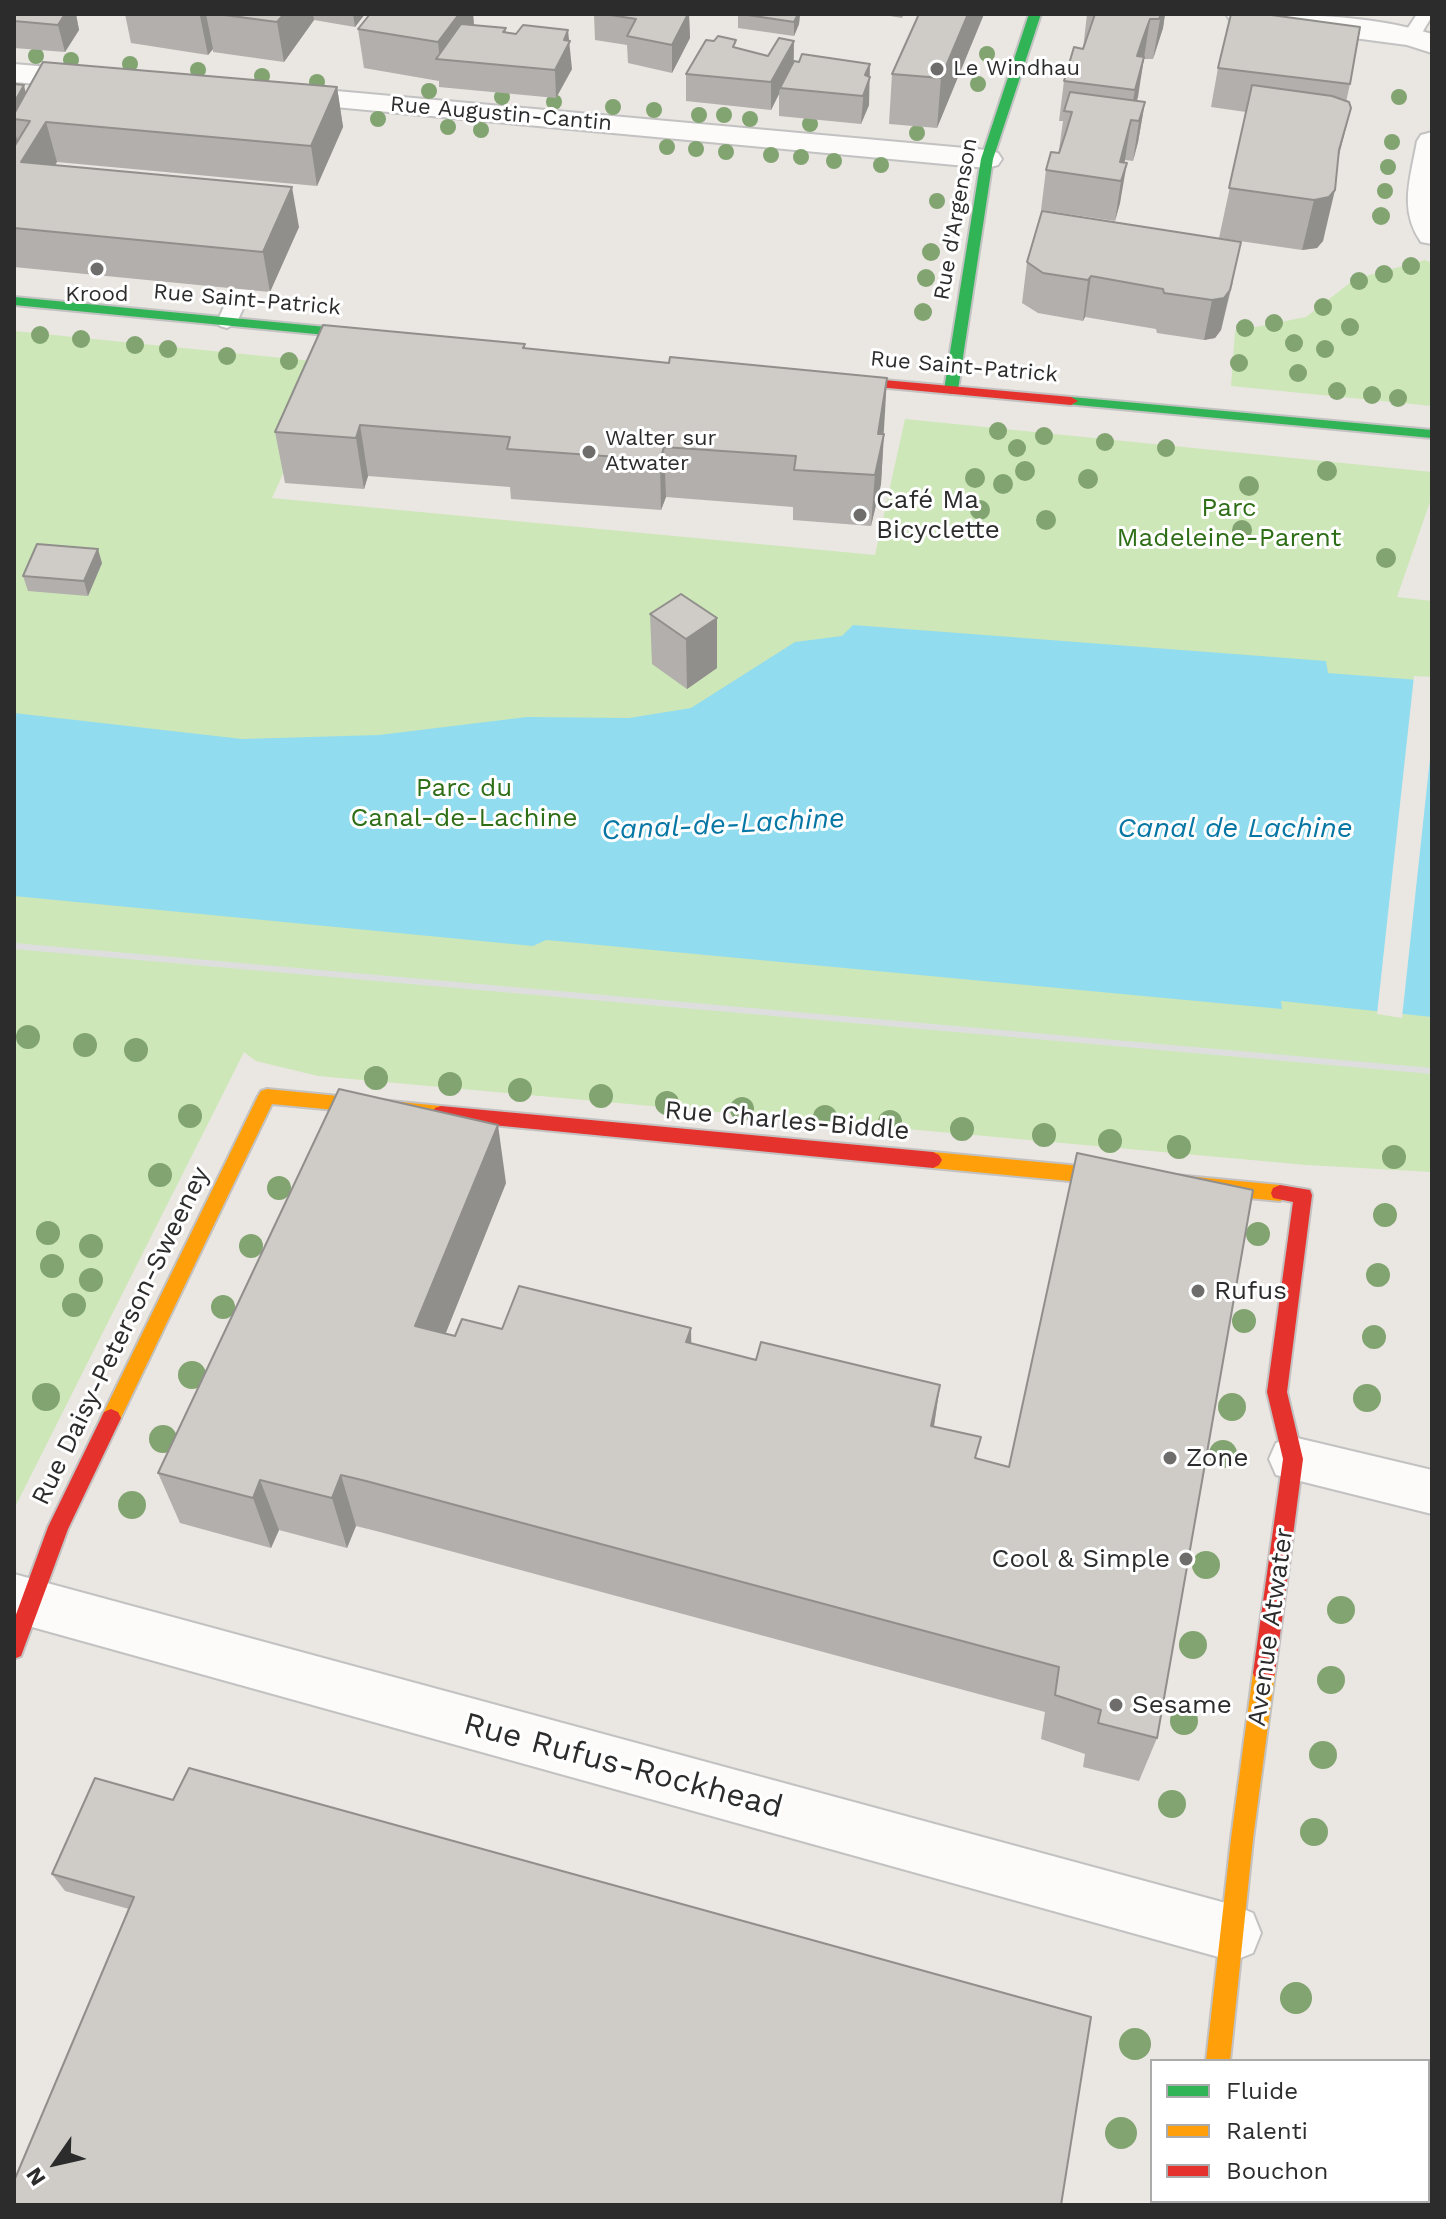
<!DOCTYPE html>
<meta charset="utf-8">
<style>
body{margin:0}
#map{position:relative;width:1446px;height:2219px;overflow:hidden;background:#eae6e1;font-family:"Work Sans",sans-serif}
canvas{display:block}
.frame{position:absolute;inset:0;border:16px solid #2c2c2c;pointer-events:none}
.legend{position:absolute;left:1150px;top:2059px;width:280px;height:144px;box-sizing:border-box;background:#fff;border:2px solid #ababab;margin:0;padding:10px 14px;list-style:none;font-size:24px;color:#2c2c2c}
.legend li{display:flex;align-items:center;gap:16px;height:40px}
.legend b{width:40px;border:2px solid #ababab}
.north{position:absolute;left:16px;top:2123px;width:80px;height:80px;-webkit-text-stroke:6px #fff;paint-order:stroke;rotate:236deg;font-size:22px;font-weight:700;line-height:32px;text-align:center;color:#2c2c2c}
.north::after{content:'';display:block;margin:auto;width:28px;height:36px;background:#2c2c2c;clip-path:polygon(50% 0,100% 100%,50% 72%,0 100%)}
</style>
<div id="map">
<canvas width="1446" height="2219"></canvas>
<div class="frame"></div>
<ul class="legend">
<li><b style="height:10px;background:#30b455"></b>Fluide</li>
<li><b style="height:10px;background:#ff9f0a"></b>Ralenti</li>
<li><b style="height:10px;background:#e5322d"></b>Bouchon</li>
</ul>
<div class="north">N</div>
</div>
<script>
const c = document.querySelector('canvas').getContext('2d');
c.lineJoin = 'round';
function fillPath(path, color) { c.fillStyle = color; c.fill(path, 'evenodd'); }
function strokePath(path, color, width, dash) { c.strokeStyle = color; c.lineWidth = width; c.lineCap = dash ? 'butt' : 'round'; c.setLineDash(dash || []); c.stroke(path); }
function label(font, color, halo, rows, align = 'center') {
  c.font = font + ' "Work Sans",sans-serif'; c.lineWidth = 6; c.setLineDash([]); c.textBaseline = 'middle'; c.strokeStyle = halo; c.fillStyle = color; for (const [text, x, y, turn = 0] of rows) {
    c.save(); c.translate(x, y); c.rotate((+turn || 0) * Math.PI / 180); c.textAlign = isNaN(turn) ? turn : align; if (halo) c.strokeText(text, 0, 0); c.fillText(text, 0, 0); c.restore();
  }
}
fillPath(new Path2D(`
 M1425 260 1432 263V406L1231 386 1235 331 1306 317 1355 279Z
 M14 331 333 363 272 498 875 555 905 419 1432 472V496L1397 597 1432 601V1172L1307 1165 318 1076 256 1061 244 1052 14 1509Z`), '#cde7b8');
fillPath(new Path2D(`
 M853 625 1326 661 1328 673 1432 681V1017L1281 1001 1282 1009 546 940 533 946 14 896V713L242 739 379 735 527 717 629 718 691 708 795 642 842 636Z`), '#91dcef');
fillPath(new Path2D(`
 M1414 676 1432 677V740L1402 1018 1377 1014Z`), '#eae6e1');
const lane = new Path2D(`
 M1417 14 1432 16 1417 41H1405L1402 37Z
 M242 283 252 289 237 322 227 328 220 326 217 322 232 289Z`);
const street = new Path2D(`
 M1226 14C1292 14 1369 14 1432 34V53L1407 45 1240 23 1230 20Z
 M14 64 96 71 106 74 111 80 106 86 96 89 14 82Z
 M281 86 987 150 998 153 1002 159 998 165 987 168 271 101 266 95 271 89Z
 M1432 132V244L1421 242C1398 209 1411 177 1417 141L1421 135Z
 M1293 1437 1432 1470V1514L1276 1475 1269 1459 1276 1443Z
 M14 1574 1233 1905 1253 1913 1261 1933 1253 1953 1233 1961 14 1622Z
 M1170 2201H1230V2205H1170Z`);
const fast = new Path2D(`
 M1029 14H1041L993 159 958 390 951 394 944 390 981 159Z
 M14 297 378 332 385 336 378 340 14 305Z
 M1071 397 1432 430V438L1066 404 1064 401Z`);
const slow = new Path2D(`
 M267 1089 441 1106 447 1108 450 1113 447 1118 441 1120 272 1104 118 1424 111 1427 104 1424 101 1418 104 1412 258 1096 261 1091Z
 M933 1152 1280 1185 1287 1188 1289 1193 1287 1198 1280 1201 933 1168 927 1165 924 1160 927 1155Z
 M1264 1663 1272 1666 1275 1673 1253 1839 1230 2061H1206L1231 1839 1253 1673 1256 1666Z`);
const jam = new Path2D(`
 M829 375 1071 397 1078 401 1071 405 824 382V376Z
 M441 1106 933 1152 939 1155 942 1160 939 1165 933 1168 441 1120 435 1118 432 1113 435 1108Z
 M1280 1185 1310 1190 1312 1195 1287 1392 1303 1459 1275 1673 1272 1680 1264 1683 1256 1680 1253 1673 1283 1459 1267 1392 1293 1202 1273 1198 1271 1193 1273 1188Z
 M111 1409 118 1412 121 1418 68 1529 21 1656 14 1659V1620L48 1527 104 1412Z`);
strokePath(lane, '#c3c2c2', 4);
strokePath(street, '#c3c2c2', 4);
strokePath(fast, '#c3c2c2', 4);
strokePath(slow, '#c3c2c2', 4);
strokePath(jam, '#c3c2c2', 4);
fillPath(lane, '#fcfbfa');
fillPath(street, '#fcfbfa');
fillPath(fast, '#30b455');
fillPath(slow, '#ff9f0a');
fillPath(jam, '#e5322d');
strokePath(new Path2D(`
 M14 946 1432 1071`), '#dededf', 6);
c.fillStyle = '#82a471';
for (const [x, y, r] of [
 [987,54,8],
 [36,56,8],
 [71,60,8],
 [130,64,8],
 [198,70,8],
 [262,76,8],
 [317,82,8],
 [978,84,8],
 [429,91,8],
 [502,97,8],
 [1399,97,8],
 [554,102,8],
 [613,107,8],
 [654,110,8],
 [699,115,8],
 [724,115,8],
 [378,119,8],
 [750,119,8],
 [810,124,8],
 [448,127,8],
 [481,130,8],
 [917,133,8],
 [1392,142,8],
 [667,147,8],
 [696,149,8],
 [726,152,8],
 [771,155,8],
 [801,157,8],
 [834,161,8],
 [881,165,8],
 [1388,167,8],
 [1385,191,8],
 [937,201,8],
 [1381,216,9],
 [931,252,9],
 [1411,266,9],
 [1384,274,9],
 [926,278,9],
 [1359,281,9],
 [1323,307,9],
 [923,312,9],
 [1274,323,9],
 [1350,327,9],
 [1245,328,9],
 [40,335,9],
 [81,339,9],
 [1294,343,9],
 [135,345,9],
 [168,349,9],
 [1325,349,9],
 [227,356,9],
 [289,361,9],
 [1239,363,9],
 [1298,373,9],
 [1337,391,9],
 [1372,395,9],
 [1398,398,9],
 [998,431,9],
 [1044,436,9],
 [1105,442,9],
 [1017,448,9],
 [1166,448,9],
 [1025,471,10],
 [1327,471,10],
 [975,478,10],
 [1088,479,10],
 [1003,484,10],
 [1249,486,10],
 [980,510,10],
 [1046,520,10],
 [1242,530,10],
 [1386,558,10],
 [28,1037,12],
 [85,1045,12],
 [136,1050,12],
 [376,1078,12],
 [450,1084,12],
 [520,1090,12],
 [601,1096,12],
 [667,1103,12],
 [742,1109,12],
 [190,1116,12],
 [825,1117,12],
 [890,1122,12],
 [962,1129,12],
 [1044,1135,12],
 [1110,1141,12],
 [1179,1147,12],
 [1394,1157,12],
 [160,1175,12],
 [279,1188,12],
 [1385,1215,12],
 [48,1233,12],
 [1258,1234,12],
 [91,1246,12],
 [251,1246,12],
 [52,1266,12],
 [1378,1275,12],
 [91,1280,12],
 [74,1305,12],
 [223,1307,12],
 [1244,1321,12],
 [1374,1337,12],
 [192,1375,14],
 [46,1397,14],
 [1367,1398,14],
 [1232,1407,14],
 [163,1439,14],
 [1223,1454,14],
 [132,1505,14],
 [1206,1565,14],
 [1341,1610,14],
 [1193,1645,14],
 [1331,1680,14],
 [1184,1721,14],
 [1323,1755,14],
 [1172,1804,14],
 [1314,1832,14],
 [1296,1998,16],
 [1135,2044,16],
 [1121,2133,16]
]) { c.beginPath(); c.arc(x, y, r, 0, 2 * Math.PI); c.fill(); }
fillPath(new Path2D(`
 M14 14H76L79 30 65 52 14 48Z
 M125 14H365L355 27 314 20 284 62 213 52V49L208 55 131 43Z
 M473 14 474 25 506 28V32L572 69 556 98 439 87V81L364 68 358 29Z
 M594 14H689L690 38 672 73 628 63 627 45 595 40Z
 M738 14H800L799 24 794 36 738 28Z
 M878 14H904L902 18Z
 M984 14 937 128 889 124 892 74Z
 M1087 14H1165L1163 28 1153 59H1144L1136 101 1145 102 1138 142 1133 161 1125 160 1120 203 1115 221 1041 210 1046 170 1060 151 1059 150 1063 121H1059L1064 81 1083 49Z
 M794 41V61L869 77V105L861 124 779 116V94L771 110 686 101V74L736 48 768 56Z
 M1218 68 1350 84 1346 102 1338 162 1323 241 1317 248 1302 250 1219 238 1246 112 1211 107Z
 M14 84 26 93 337 87 343 127 317 186 57 162 55 165 299 227 270 292 14 267Z
 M1027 262 1233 282 1221 330 1215 338 1204 340 1157 333 1156 329 1085 317 1083 321 1038 313 1022 303Z
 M525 344V348L884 429 881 484 871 526 793 520V507L666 497 661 510 511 499 510 487 368 476 364 489 285 483 275 432Z
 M102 563 88 596 28 591 23 576Z
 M650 614 717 618V668L687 689 652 664Z
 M506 1183 445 1334 455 1336 502 1329 691 1344 756 1360 940 1385 934 1427 977 1458 1157 1738 1139 1781 1083 1767 1085 1754 1041 1739 1045 1712 380 1532 356 1526 347 1548 279 1530 271 1548 180 1523 158 1473Z
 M173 1800 129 1909 65 1891 52 1874Z`), '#b2afac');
fillPath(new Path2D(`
 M65 14H76L79 30 65 52 58 25Z
 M202 14H206L213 49 208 55 200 16Z
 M284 14H313L314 20 284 62 277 22Z
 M353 14H365L355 27Z
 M459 14H473L475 37 440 60 438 42Z
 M688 14H689L690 38 672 73V45Z
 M798 14H800L799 24 794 36V22Z
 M968 14H984L937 128 941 78Z
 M1161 14H1165L1163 28 1153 59Z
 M1150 19 1138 97 1128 130 1135 90 1137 56Z
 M568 30 572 69 556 98 555 70 564 40Z
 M794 41 793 69 780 88 779 94 771 110V82Z
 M870 64 869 105 861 124 865 75Z
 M24 85 27 99 14 119V103Z
 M337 87 343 127 317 186 311 146Z
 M1145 102 1138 142 1133 161 1139 121Z
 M1351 108 1328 198 1335 190 1323 241 1317 248 1302 250 1314 200 1339 150Z
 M1131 120 1125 160 1119 181 1120 162Z
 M46 122 57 162 32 202 21 162Z
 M1127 163 1120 203 1115 221 1121 181Z
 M292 187 299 227 270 292 263 252Z
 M1241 242 1221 330 1215 338 1204 340 1212 300Z
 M1091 276 1085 317 1083 321 1088 280Z
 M887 378 884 429 880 452 884 434 881 484 871 526 878 434Z
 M360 425 368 476 364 489 356 438Z
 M664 447 666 497 661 510 660 460Z
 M98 549 102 563 88 596 84 581Z
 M717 618V668L687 689 686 639Z
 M498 1125 506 1183 427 1380 415 1326Z
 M691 1328 692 1382 686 1342Z
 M940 1385 932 1438 931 1426Z
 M341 1475 356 1526 347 1548 332 1498Z
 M260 1480 279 1530 271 1548 253 1498Z`), '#918f8c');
const building = new Path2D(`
 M14 14H65L58 25 14 21Z
 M217 14H284L277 22Z
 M370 14H459L438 42 358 29Z
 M604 14H688L672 45 627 36 636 19Z
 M741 14H798L794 22Z
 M919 14H968L941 78 892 74Z
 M1095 14H1161L1159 19H1150L1143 38 1137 56 1144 57 1135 90 1064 81 1074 47 1083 49Z
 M1231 14H1264L1360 27 1350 84 1218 68Z
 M461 24 506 28 503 32 516 34 523 25 568 30 564 40 570 41 555 70 436 59Z
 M718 36 736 40 733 47 768 56 779 38 794 41 771 82 686 74 706 40 714 41Z
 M802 54 870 64 865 75 870 77 863 96 780 88 794 61 799 62Z
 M43 62 337 87 311 146 46 122 21 162 292 187 263 252 14 228V147L30 121 14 119V114Z
 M14 84 24 85 14 103Z
 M1252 85 1332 96 1349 102 1351 108 1339 150 1335 190 1329 197 1314 200 1229 188Z
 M1070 92 1145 102 1139 121 1131 120 1120 162 1127 163 1121 181 1046 170 1051 152 1059 153 1066 132 1072 112 1064 111Z
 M14 133 17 142 14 147Z
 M1042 211 1241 242 1230 290 1224 298 1212 300 1164 293 1163 289 1091 276 1088 280 1043 273 1027 262Z
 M323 325 525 344 523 348 669 363 670 357 887 378 878 434H884L875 475 794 470 796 456 664 447 660 460 507 449 510 437 360 425 356 438 275 432Z
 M37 544 98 549 84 581 23 576Z
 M681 594 717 618 686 639 650 614Z
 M339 1089 498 1125 415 1326 455 1336 462 1319 502 1329 519 1286 691 1328 686 1342 756 1360 761 1342 940 1385 931 1426 981 1437 975 1458 1009 1467 1077 1153 1253 1190 1157 1738 1098 1723 1101 1710 1055 1695 1059 1667 366 1481 341 1475 332 1498 260 1480 253 1498 158 1473Z
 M189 1768 1091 2017 1061 2205H14V2181L134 1897 52 1874 95 1778 173 1800Z`);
fillPath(building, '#cfccc8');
strokePath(building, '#918f8c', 2);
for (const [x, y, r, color] of [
 [937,69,8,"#6e6d6b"],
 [97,269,8,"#6e6d6b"],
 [589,452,8,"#6e6d6b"],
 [860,515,8,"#6e6d6b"],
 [1198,1291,8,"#6e6d6b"],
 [1170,1458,8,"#6e6d6b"],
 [1186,1559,8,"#6e6d6b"],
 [1116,1705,8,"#6e6d6b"]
]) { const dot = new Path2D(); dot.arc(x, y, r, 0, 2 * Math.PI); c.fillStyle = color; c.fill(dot); strokePath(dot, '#fff', 3); }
label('22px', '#2c2c2c', '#fff', [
 ["Le Windhau",953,69],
 ["Krood",97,295,"center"],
 ["Walter sur",605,439],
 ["Atwater",605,464]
], 'left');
label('22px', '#2c2c2c', '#fff', [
 ["Rue Augustin-Cantin",501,114,5],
 ["Rue d'Argenson",956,219,-80],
 ["Rue Saint-Patrick",247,300,5],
 ["Rue Saint-Patrick",964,367,5]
]);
label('26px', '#2c2c2c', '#fff', [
 ["Café Ma",876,500],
 ["Bicyclette",876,530],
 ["Rufus",1214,1291],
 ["Zone",1186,1458],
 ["Cool & Simple",1170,1559,"right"],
 ["Sesame",1132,1705]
], 'left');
label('26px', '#2d6e16', '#fff', [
 ["Parc",1229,508],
 ["Madeleine-Parent",1229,538],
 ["Parc du",464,788],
 ["Canal-de-Lachine",464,818]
]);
label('26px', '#2c2c2c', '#fff', [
 ["Rue Charles-Biddle",787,1121,5],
 ["Rue Daisy-Peterson-Sweeney",121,1336,-64],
 ["Avenue Atwater",1271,1627,-82]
]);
label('italic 28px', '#0676a5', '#fff', [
 ["Canal-de-Lachine",723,825,-3],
 ["Canal de Lachine",1235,829]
]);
label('32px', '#2c2c2c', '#fff', [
 ["Rue Rufus-Rockhead",623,1766,15]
]);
</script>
